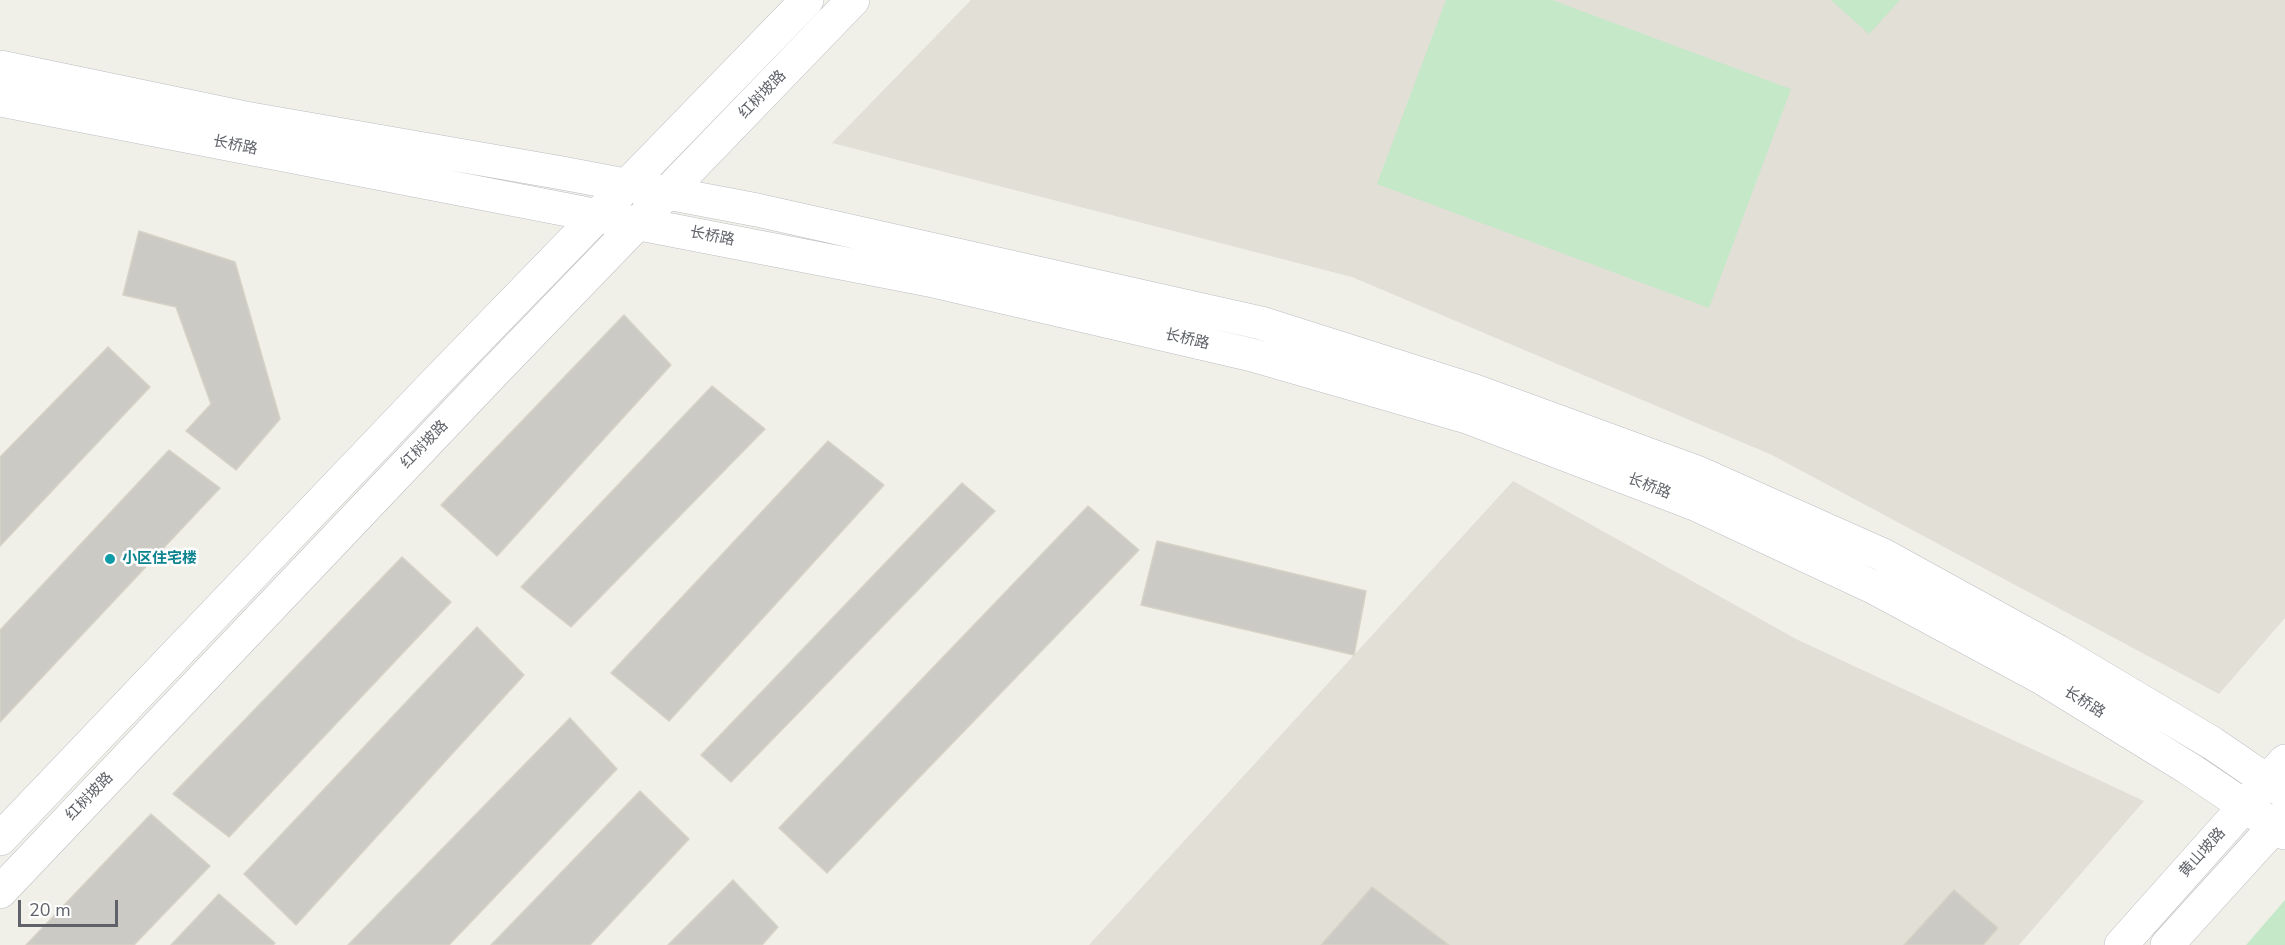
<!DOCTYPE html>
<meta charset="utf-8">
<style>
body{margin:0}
#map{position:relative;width:2285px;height:945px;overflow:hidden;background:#f1f0e8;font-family:"Nunito Sans",sans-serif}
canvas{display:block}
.scale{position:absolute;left:18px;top:900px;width:100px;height:27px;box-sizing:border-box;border:3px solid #5f6268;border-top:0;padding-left:8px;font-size:18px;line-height:21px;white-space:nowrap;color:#5f6268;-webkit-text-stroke:4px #fff;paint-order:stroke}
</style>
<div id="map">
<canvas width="2285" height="945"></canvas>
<div class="scale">20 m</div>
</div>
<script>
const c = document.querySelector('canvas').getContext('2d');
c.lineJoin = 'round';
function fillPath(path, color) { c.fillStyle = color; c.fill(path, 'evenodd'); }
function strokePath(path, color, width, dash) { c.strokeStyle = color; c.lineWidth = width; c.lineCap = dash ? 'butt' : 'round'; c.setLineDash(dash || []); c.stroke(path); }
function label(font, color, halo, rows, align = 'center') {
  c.font = font + ' "Nunito Sans","Noto Sans SC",sans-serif'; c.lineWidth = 5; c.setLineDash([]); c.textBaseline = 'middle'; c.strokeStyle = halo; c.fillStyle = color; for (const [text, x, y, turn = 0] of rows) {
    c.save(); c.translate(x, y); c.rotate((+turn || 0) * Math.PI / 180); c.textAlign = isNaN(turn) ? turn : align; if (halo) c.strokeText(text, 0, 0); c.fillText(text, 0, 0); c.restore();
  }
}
fillPath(new Path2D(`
 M971 0H2285V618L2219 694 1772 455 1352 277 832 143Z
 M1513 481 1796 639 2144 801 2019 945H1089Z`), '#e1dfd6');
fillPath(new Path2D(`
 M1446 0H1552L1791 89 1709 308 1377 184Z
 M1831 0H1900L1869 34Z
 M2285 900V945H2246Z`), '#c5e8c8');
const building = new Path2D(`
 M139 231 235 262 280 419 236 470 186 431 211 404 176 307 123 295Z
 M624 315 671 365 497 556 441 505Z
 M108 347 150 387 0 546V457Z
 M712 386 765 429 571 627 521 587Z
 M828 441 884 485 669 721 611 673Z
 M169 450 220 488 0 722V630Z
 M962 483 995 511 731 782 701 755Z
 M1088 506 1139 550 827 873 779 828Z
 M1157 541 1366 591 1354 655 1141 605Z
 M402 557 451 602 229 837 173 794Z
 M477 627 524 675 296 925 244 874Z
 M570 718 617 769 449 945H348Z
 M640 791 689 839 590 945H491Z
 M151 814 210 866 134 945H26Z
 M733 880 778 927 762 945H668Z
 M1372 887 1449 945H1321Z
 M1954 890 1998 928 1983 945H1904Z
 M219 894 275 943 273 945H171Z`);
fillPath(building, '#cccac5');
strokePath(building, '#d6d2c6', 1.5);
const secondary = new Path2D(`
 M0 67 245 118 562 173 757 210 1261 323 1475 391 1699 473 1883 555 2059 652 2212 743 2285 793
 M0 100 929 280 1252 355 1470 418 1695 504 1873 587 2042 678 2188 768 2285 833
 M0 839 436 382 807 0
 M0 892 496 370 853 0
 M2121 945 2285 761
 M2167 945 2285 815`);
strokePath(secondary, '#bbbdc3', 34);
strokePath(secondary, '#fff', 33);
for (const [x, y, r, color] of [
 [110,559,6,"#0f9aa8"]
]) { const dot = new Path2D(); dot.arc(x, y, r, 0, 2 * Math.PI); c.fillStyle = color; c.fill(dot); strokePath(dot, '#fff', 2); }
label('15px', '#5f6268', '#fff', [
 ["红树坡路",763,95,-46],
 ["长桥路",235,146,11],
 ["长桥路",712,237,11],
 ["长桥路",1187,340,13],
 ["红树坡路",425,445,-46],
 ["长桥路",1649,487,21],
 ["长桥路",2084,703,32],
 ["红树坡路",90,797,-46],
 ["黄山坡路",2203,853,-48]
]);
label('bold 15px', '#0d838f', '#fff', [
 ["小区住宅楼",122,559]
], 'left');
</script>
